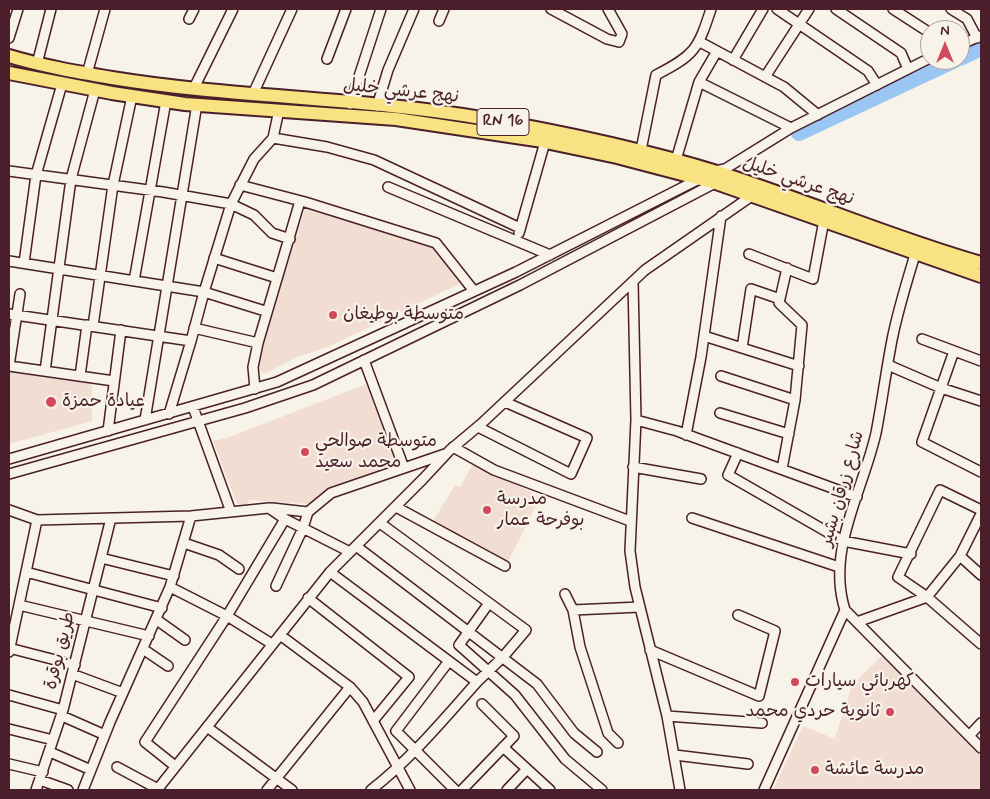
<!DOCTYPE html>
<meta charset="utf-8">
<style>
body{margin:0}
#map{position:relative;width:990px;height:799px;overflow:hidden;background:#f7f3e8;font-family:Mynerve,sans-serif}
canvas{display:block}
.frame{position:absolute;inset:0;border:10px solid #4a1f2b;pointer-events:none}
.north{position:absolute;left:920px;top:20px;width:50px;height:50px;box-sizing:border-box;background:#f7f3e8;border:1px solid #b29e9c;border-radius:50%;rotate:0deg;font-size:14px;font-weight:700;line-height:20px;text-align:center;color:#4a1f2b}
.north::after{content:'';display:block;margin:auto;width:18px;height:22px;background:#d1495b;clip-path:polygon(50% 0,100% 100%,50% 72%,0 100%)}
</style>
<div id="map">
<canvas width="990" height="799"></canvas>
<div class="frame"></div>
<div class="north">N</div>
</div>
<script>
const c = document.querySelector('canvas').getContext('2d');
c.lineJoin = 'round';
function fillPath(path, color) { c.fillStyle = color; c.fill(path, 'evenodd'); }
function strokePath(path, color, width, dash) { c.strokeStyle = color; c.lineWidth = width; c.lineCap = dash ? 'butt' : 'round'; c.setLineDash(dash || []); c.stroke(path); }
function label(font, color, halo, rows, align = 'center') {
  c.font = font + ' Mynerve,"Playpen Sans Arabic",sans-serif'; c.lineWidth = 4.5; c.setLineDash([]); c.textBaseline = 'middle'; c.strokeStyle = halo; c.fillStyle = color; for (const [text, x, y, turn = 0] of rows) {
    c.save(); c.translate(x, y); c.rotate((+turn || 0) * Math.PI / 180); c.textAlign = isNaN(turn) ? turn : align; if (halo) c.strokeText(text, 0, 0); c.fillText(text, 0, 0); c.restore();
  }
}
fillPath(new Path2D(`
 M306 206 433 248 461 283 328 347 297 357 265 374 258 369 256 363Z
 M9 369 92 383V421L9 444Z
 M366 384 396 464 326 489 308 504 249 500 247 505 237 504 213 441 227 438Z
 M474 462 540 497 508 562 432 523 455 485 460 487Z
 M882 656 981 756V790H773L803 726 845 743 835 738 852 685Z`), '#f1ddd2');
strokePath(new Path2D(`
 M960 58 981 48
 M799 133 955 60`), '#9ac6f4', 16);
const minor = new Path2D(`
 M551 9 607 39 619 42 622 34 608 9
 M777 9 868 71 877 85
 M836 9 901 53 908 69
 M893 9 930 33
 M951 9 967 19 977 38
 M189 19 194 9
 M439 21 444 9
 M9 38 18 9
 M700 42 784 87 818 115
 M960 45 980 36
 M327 59 346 9
 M733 60 763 9
 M37 64 51 9
 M87 74 105 9
 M765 77 809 9
 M699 82 791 128
 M194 88 233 9
 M253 94 292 9
 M350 104 381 9
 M377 106 388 70 414 9
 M273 138 327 147 374 160 520 228
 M641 150 656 75C695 55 698 49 711 9
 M676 160 699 82 717 51
 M9 171 163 192 231 204 254 215 272 233 290 239
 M715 171 725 169 791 128 930 58
 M240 185 305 202 436 243 474 291
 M388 187 550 255
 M519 233 545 142
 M749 254 813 279 824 220
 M214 258 277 278
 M9 261 204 292 191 341
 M24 263 36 175 62 84
 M134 281 166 101
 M633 282 636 420 630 551 635 587 667 716 680 790
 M265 311 204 292 231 204 254 159 273 138 279 110
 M9 314 191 341 169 414
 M93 326 113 185 132 96
 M194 328 258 343
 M704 336 799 366
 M922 339 981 361
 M742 348 751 289 780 299
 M954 351 922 442 981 472
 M364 360 404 468
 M888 365 941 388 981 401
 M9 366 114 381
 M9 366 20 294
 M45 371 71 179 95 90
 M80 376 87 325
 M721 376 795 400
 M255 389 253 367 258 343 300 201
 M193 407 231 512
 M720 413 789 434
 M145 420 197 104
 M636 420 677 431 857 497
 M478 427 571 474 587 438 505 402
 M108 431 121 330
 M686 435 701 357 721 216
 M453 447 494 470 630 521
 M738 453 728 475 843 541 911 554
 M9 459 277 382 516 272 701 178
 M633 467 701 479
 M782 469 795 400 802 325 779 303 787 268
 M9 474 245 408 313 385 520 285 717 182
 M396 507 505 566
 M272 508 308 512 331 493 445 454
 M9 510 37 520 191 516 269 508 285 519 350 552
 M981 510 940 490 898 577 927 597 960 556 981 514
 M692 518 839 567
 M380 523 526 630 503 657 477 682
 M184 543 219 555 239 569
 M356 546 537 684 574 733 597 752
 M960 556 981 575
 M101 558 174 576
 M26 572 162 608
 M330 572 477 682C443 720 411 759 371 790
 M276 586 303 528 308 512
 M170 587 227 616 272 644
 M565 594 573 610 640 607
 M308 598 409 677 373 721
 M489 603 459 645 515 695 565 759 602 790
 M19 605 149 636
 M573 610 580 647 608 733 618 743
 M845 610 981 748
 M157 620 185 640
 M857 622 927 597 981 644
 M280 635 350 687 363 702 410 790
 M9 648 75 665
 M143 649 168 666
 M650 650 759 696 775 631 738 615
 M9 652 37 520
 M449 661 396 731 455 790
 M72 674 123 693
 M9 695 63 710
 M62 716 105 735
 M667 716 762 723
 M207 727 292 790
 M9 729 53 740
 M969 736 981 723
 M503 747 550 790
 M50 752 91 770
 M675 755 748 764
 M9 764 43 772
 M175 766 145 742 227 616 285 519
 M117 767 158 789
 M40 780 68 790
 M36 790 63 710 111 518
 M83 790 110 722 170 587 191 516
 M157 790 330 572 423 479 450 450 481 424 645 270 753 195
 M267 790 350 687
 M462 790 514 736 482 704
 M507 790 527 769
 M764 790 845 610C826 550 863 491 876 433 882 402 886 371 892 340 898 309 908 278 917 248`);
const highway = new Path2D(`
 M9 56C42 66 77 72 112 78 234 98 359 97 481 118 562 132 642 149 720 173 808 201 893 238 981 263
 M9 73 112 93 185 104 396 119 536 140 617 157 716 183 981 276`);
strokePath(minor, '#4a1f2b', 12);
strokePath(highway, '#4a1f2b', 16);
strokePath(minor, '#f7f3e8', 9);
strokePath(highway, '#f8e281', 12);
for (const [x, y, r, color] of [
 [333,315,5,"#d1495b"],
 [51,402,6,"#d1495b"],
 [305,452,5,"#d1495b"],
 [487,510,5,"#d1495b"],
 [795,682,5,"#d1495b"],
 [890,712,5,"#d1495b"],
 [815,770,5,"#d1495b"]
]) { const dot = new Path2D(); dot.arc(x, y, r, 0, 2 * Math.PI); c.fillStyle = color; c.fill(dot); strokePath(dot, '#f7f3e8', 2); }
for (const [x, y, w] of [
 [503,122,52]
]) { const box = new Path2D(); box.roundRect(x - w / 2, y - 13.5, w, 27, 4); c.fillStyle = '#f7f3e8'; c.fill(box); strokePath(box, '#4a1f2b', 1); }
label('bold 16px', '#4a1f2b', null, [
 ["RN 16",503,122]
]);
label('18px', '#4a1f2b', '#f7f3e8', [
 ["نهج عرشي خليل",401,92,6],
 ["نهج عرشي خليل",798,182,19],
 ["شارع زرقان بشير",843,489,-74],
 ["طريق بوقرة",61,651,-76]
]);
label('18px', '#4a1f2b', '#f7f3e8', [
 ["متوسطة بوطيغان",343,315],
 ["عيادة حمزة",62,402],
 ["متوسطة صوالحي",315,442],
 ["محمد سعيد",315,463],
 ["مدرسة",497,500],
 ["بوفرحة عمار",497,521],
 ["كهربائي سيارات",805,682],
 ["ثانوية حردي محمد",880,712,"right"],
 ["مدرسة عائشة",825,770]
], 'left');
</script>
